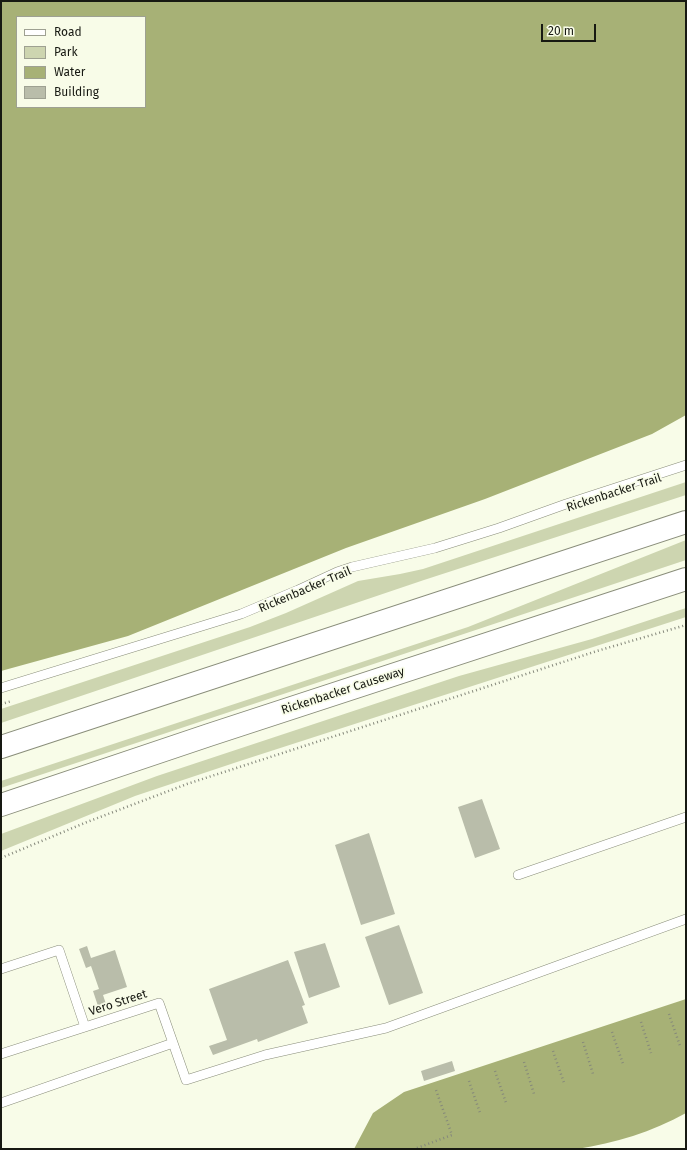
<!DOCTYPE html>
<style>
body{margin:0}
#map{position:relative;width:687px;height:1150px;overflow:hidden;background:#f8fce8;font-family:"Fira Sans",sans-serif}
canvas{display:block}
.frame{position:absolute;inset:0;border:2px solid #171912;pointer-events:none}
.legend{position:absolute;left:16px;top:16px;width:130px;height:92px;box-sizing:border-box;background:#f8fce8;border:1px solid #9ea192;margin:0;padding:5px 7px;list-style:none;font-size:12px;color:#171912}
.legend li{display:flex;align-items:center;gap:8px;height:20px}
.legend b{width:20px;border:1px solid #9ea192}
.scale{position:absolute;left:541px;top:24px;width:55px;height:18px;box-sizing:border-box;border:2px solid #171912;border-top:0;padding-left:5px;font-size:12px;line-height:14px;white-space:nowrap;color:#171912;-webkit-text-stroke:3px #f8fce8;paint-order:stroke}
</style>
<div id="map">
<canvas width="687" height="1150"></canvas>
<div class="frame"></div>
<ul class="legend">
<li><b style="height:5px;background:#fff"></b>Road</li>
<li><b style="height:11px;background:#cdd5b0"></b>Park</li>
<li><b style="height:11px;background:#a7b176"></b>Water</li>
<li><b style="height:11px;background:#b9bdaa"></b>Building</li>
</ul>
<div class="scale">20 m</div>
</div>
<script>
const c = document.querySelector('canvas').getContext('2d');
c.lineJoin = 'round';
function fillPath(path, color) { c.fillStyle = color; c.fill(path, 'evenodd'); }
function strokePath(path, color, width, dash) { c.strokeStyle = color; c.lineWidth = width; c.lineCap = dash ? 'butt' : 'round'; c.setLineDash(dash || []); c.stroke(path); }
function label(font, color, halo, rows, align = 'center') {
  c.font = font + ' "Fira Sans",sans-serif'; c.lineWidth = 3.5; c.setLineDash([]); c.textBaseline = 'middle'; c.strokeStyle = halo; c.fillStyle = color; for (const [text, x, y, turn = 0] of rows) {
    c.save(); c.translate(x, y); c.rotate((+turn || 0) * Math.PI / 180); c.textAlign = isNaN(turn) ? turn : align; if (halo) c.strokeText(text, 0, 0); c.fillText(text, 0, 0); c.restore();
  }
}
fillPath(new Path2D(`
 M686 482V495L424 580 1 723V709L250 627 286 613 358 581 400 574 423 569Z
 M686 540V560L1 788V781L468 627Z
 M686 608V617L240 761 135 796 1 851V834L157 776 459 676 592 639Z`), '#cdd5b0');
fillPath(new Path2D(`
 M1 1H686V415L652 434 485 499 346 548 128 636 1 671ZM17 17H145V107H17Z
 M686 999V1113C652 1132 615 1143 577 1149H354L373 1113 404 1092Z`), '#a7b176');
fillPath(new Path2D(`
 M482 799 500 849 475 858 458 807Z
 M369 833 395 914 361 925 335 845Z
 M399 925 423 993 389 1005 365 937Z
 M325 943 340 987 309 998 294 952Z
 M87 946 91 958 115 950 127 987 103 995 107 1007 99 1009 93 991 99 989 91 966 86 968 79 949Z
 M288 960 305 1005 302 1006 308 1023 258 1042 257 1039 213 1055 209 1046 227 1040 209 989Z
 M452 1061 455 1071 424 1081 421 1071Z`), '#b9bdaa');
const service = new Path2D(`
 M1 688 241 614 298 590 337 572 352 567 435 548 499 528 566 504 686 465
 M518 875 686 817
 M1 969 59 950 85 1027 159 1003 186 1080 265 1055 386 1028 686 919
 M1 1054 85 1027
 M1 1103 173 1043`);
const primary = new Path2D(`
 M1 747 686 522
 M1 805 209 735 686 579`);
strokePath(service, '#898d7a', 10);
strokePath(primary, '#898d7a', 24);
strokePath(new Path2D(`
 M1 704 12 701
 M1 858 87 822 187 784 597 651 686 625
 M669 1014 680 1046
 M641 1022 651 1053
 M612 1032 623 1064
 M583 1042 593 1074
 M553 1051 564 1083
 M524 1062 534 1094
 M495 1071 506 1103
 M469 1081 480 1113
 M417 1148 452 1135 436 1090`), '#85887b', 2.5, [1, 3]);
strokePath(service, '#fff', 9);
strokePath(primary, '#fff', 22);
label('12px', '#171912', '#f8fce8', [
 ["Rickenbacker Trail",614,493,-18],
 ["Rickenbacker Trail",305,590,-23],
 ["Rickenbacker Causeway",343,691,-18],
 ["Vero Street",118,1003,-18]
]);
</script>
